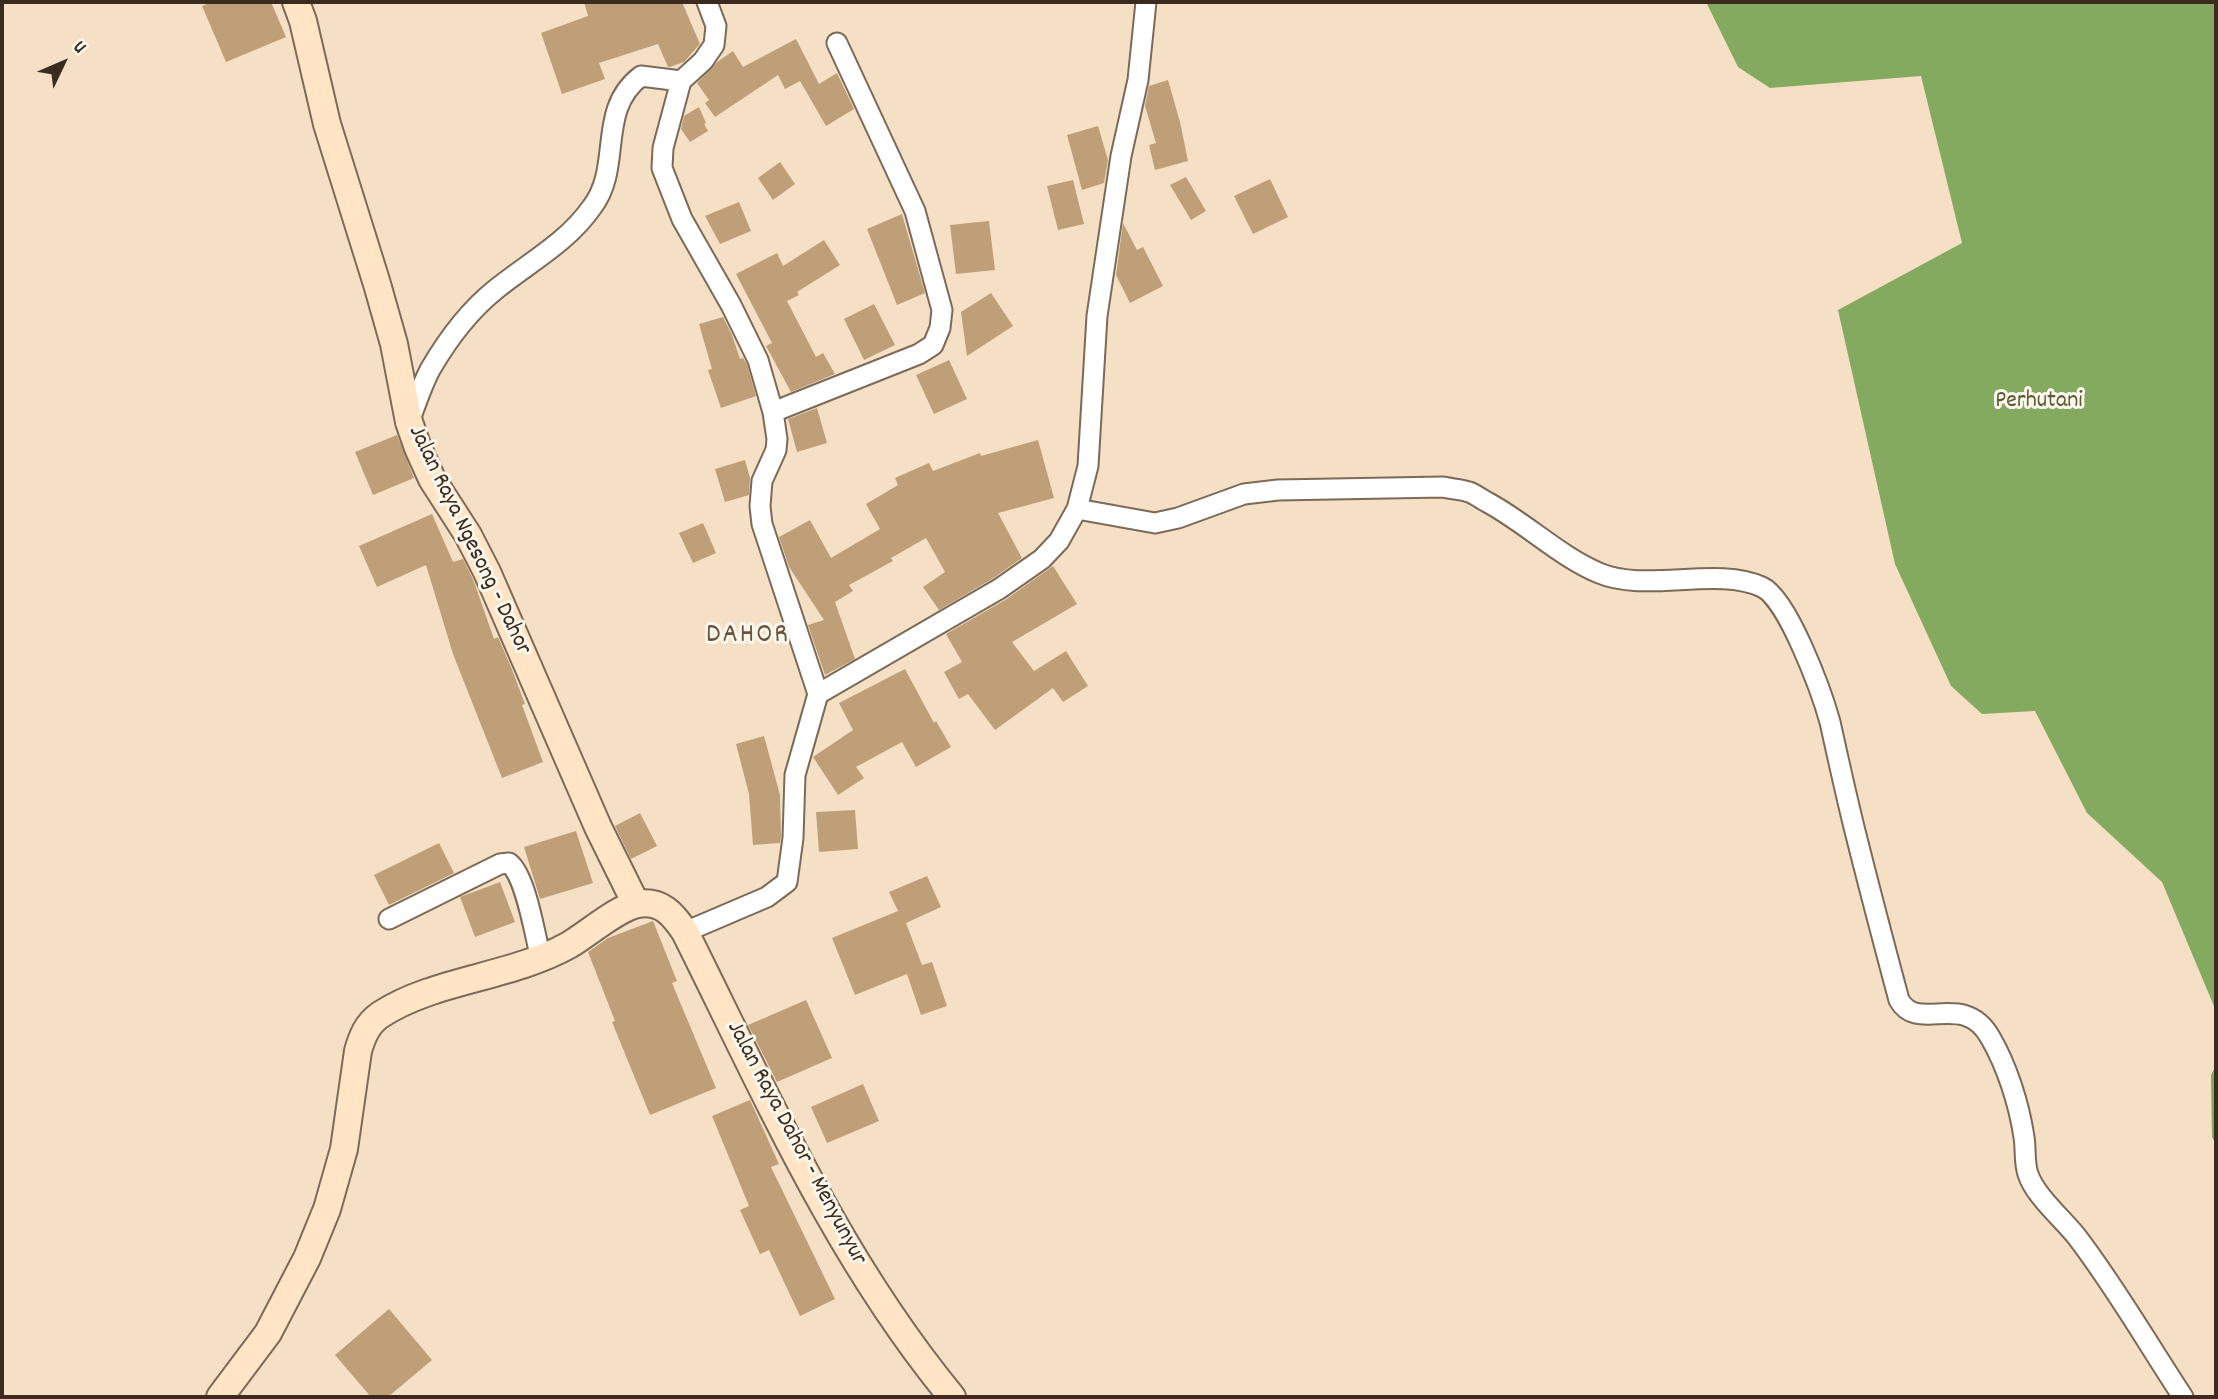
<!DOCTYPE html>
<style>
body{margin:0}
#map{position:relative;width:2218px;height:1399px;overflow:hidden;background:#f5e0c6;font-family:Dekko,sans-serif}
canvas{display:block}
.frame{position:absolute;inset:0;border:4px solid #3b2a1e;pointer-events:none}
.north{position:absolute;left:28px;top:28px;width:70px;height:70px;-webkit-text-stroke:5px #fbf7ec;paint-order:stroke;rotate:46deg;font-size:19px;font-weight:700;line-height:28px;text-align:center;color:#3b2a1e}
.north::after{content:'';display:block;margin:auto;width:24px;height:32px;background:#3b2a1e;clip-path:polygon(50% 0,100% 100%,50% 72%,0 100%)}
</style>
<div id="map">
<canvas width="2218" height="1399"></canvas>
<div class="frame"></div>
<div class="north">U</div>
</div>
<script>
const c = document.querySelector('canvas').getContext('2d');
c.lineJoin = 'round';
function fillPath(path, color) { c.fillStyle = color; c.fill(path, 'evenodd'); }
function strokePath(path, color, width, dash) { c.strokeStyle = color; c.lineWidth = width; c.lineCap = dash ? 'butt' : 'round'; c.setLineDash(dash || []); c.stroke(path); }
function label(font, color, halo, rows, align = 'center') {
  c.font = font + ' Dekko,sans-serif'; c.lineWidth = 6; c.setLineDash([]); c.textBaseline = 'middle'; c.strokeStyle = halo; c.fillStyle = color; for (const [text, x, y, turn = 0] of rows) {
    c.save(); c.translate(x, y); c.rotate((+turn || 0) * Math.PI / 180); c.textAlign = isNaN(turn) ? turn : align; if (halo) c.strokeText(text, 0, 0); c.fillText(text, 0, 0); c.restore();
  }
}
fillPath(new Path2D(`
 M1706 2H2216V1011L2162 882 2087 813 2035 711 1982 714 1951 686 1895 564 1838 310 1962 243 1921 76 1770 88 1738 67Z
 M2216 1065V1145L2212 1137 2211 1075Z`), '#84aa60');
fillPath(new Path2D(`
 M211 2H271L286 37 226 62 202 6Z
 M584 2H682L700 44 684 62 670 67H668L658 44 599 63 605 79 562 94 541 33 588 16Z
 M796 39 819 84 837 73 854 109 826 126 800 81 785 89 778 75 715 117 705 103 709 100 697 83 717 62 733 51 743 67Z
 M1168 80 1180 122 1188 161 1155 170 1149 145 1156 143 1145 106 1149 86Z
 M699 107 706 123 704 124 708 131 690 142 681 129 684 116Z
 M1098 126 1108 160 1104 183 1082 190 1067 135Z
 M780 162 795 184 773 200 758 178Z
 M1186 177 1206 211 1191 220 1170 185Z
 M1270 179 1288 217 1253 234 1234 196Z
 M1073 180 1084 224 1058 230 1047 186Z
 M739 202 751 231 720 244 705 216Z
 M902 214 925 293 897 305 867 229Z
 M989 221 995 270 956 274 950 225Z
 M1123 223 1137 250 1143 247 1163 286 1130 303 1116 275Z
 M824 240 840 265 797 292 799 295 787 301 816 357 823 353 835 374 791 392 766 346 772 343 736 274 777 253 783 266Z
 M991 293 1013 326 967 356 961 312Z
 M874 304 895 345 864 360 844 319Z
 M723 317 732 335 740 359 743 358 747 364 756 396 721 408 708 370 712 369 699 324Z
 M949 360 967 399 934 414 916 375Z
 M817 408 827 443 797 452 788 419Z
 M397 435 414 478 373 495 355 452Z
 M1038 440 1054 498 998 513 1022 558 992 579 939 610 923 587 945 572 926 538 891 558 893 561 849 585 853 591 835 602 855 659 825 675 808 625 824 620 789 567 779 537 810 520 831 558 880 529 866 504 898 485 895 478 929 463 933 471 980 453 981 456Z
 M745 460 750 478 749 495 725 502 715 469Z
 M432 514 453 562 463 559 473 579 494 639 498 637 511 667 525 704 522 705 543 762 502 778 453 654 426 565 377 587 359 546Z
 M703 523 716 553 693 563 679 533Z
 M1053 566 1077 604 1012 642 1034 671 1066 651 1088 686 1063 702 1053 688 995 730 968 694 959 699 944 672 962 662 946 634 1005 600Z
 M905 669 934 723 936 721 951 747 916 767 902 742 856 767 864 778 838 795 813 757 853 730 839 703Z
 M764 736 780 795 781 837 780 843 753 845 749 794 736 744Z
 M855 810 858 849 819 852 816 812Z
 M640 813 657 846 631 859 615 826Z
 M576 831 593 883 540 899 524 847Z
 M439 843 454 873 389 905 374 875Z
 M927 876 941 907 906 923 922 965 932 962 947 1006 921 1015 907 974 855 995 832 938 898 911 889 892Z
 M500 882 515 922 475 937 460 897Z
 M653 921 677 981 672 983 716 1088 650 1115 612 1022 615 1021 588 952 608 938Z
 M806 1000 832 1058 777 1082 748 1025Z
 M863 1084 879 1121 827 1143 811 1107Z
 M750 1100 779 1164 771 1167 835 1299 800 1316 769 1250 760 1254 740 1210 749 1206 712 1116Z
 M389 1309 432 1360 388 1397H371L335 1355Z`), '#bf9f78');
const street = new Path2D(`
 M707 2 716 26 714 45 703 61 681 81 663 148 662 168 682 219 731 305 758 360 773 412 777 439 776 450 762 481 760 506 762 524 818 694
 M773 412 919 354 933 345 940 328 942 310 915 211 837 43
 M409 422C416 404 422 384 431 368 448 339 469 311 495 290 528 263 567 243 592 207 623 167 596 110 641 76L681 81
 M1077 509 1155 523 1178 518 1244 494 1278 490 1443 487C1451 489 1461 489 1469 492 1475 494 1481 499 1487 502 1526 523 1559 556 1599 573 1645 593 1717 566 1762 587 1788 599 1822 693 1830 722 1838 758 1846 795 1855 831 1869 887 1884 944 1899 1000 1918 1034 1963 990 1990 1037 2007 1066 2019 1104 2024 1137 2026 1149 2024 1163 2028 1174 2035 1196 2063 1219 2077 1237 2116 1288 2148 1344 2183 1397
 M389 919 500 864 509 863C526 876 535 936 541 959
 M685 932 767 897 787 882 793 838 795 775 818 694 999 589 1042 559 1059 541 1077 509 1088 466 1097 316 1121 156 1138 80 1146 2`);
const secondary = new Path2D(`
 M296 2 303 21 327 124 377 284 394 344 409 422 418 448 432 479 468 535 487 572 598 827 636 904
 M220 1397 268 1333 307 1258 327 1209 344 1149 358 1051C362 1037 367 1024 380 1015 435 979 510 978 569 945 588 934 617 908 638 904 661 900 673 914 685 932 765 1092 837 1258 952 1397`);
strokePath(street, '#7c6a59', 23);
strokePath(secondary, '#7c6a59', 30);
strokePath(street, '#fff', 19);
strokePath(secondary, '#ffe4c6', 26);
label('24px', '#5b5835', '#fbf7ec', [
 ["Perhutani",2039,403]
]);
label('24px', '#3b2a1e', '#fbf7ec', [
 ["Jalan Raya Ngesong - Dahor",468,541,64],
 ["Jalan Raya Dahor - Menyunyur",795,1144,62]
]);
c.letterSpacing = '2px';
label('28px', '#69533e', '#fbf7ec', [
 ["DAHOR",748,637]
]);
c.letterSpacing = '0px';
</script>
